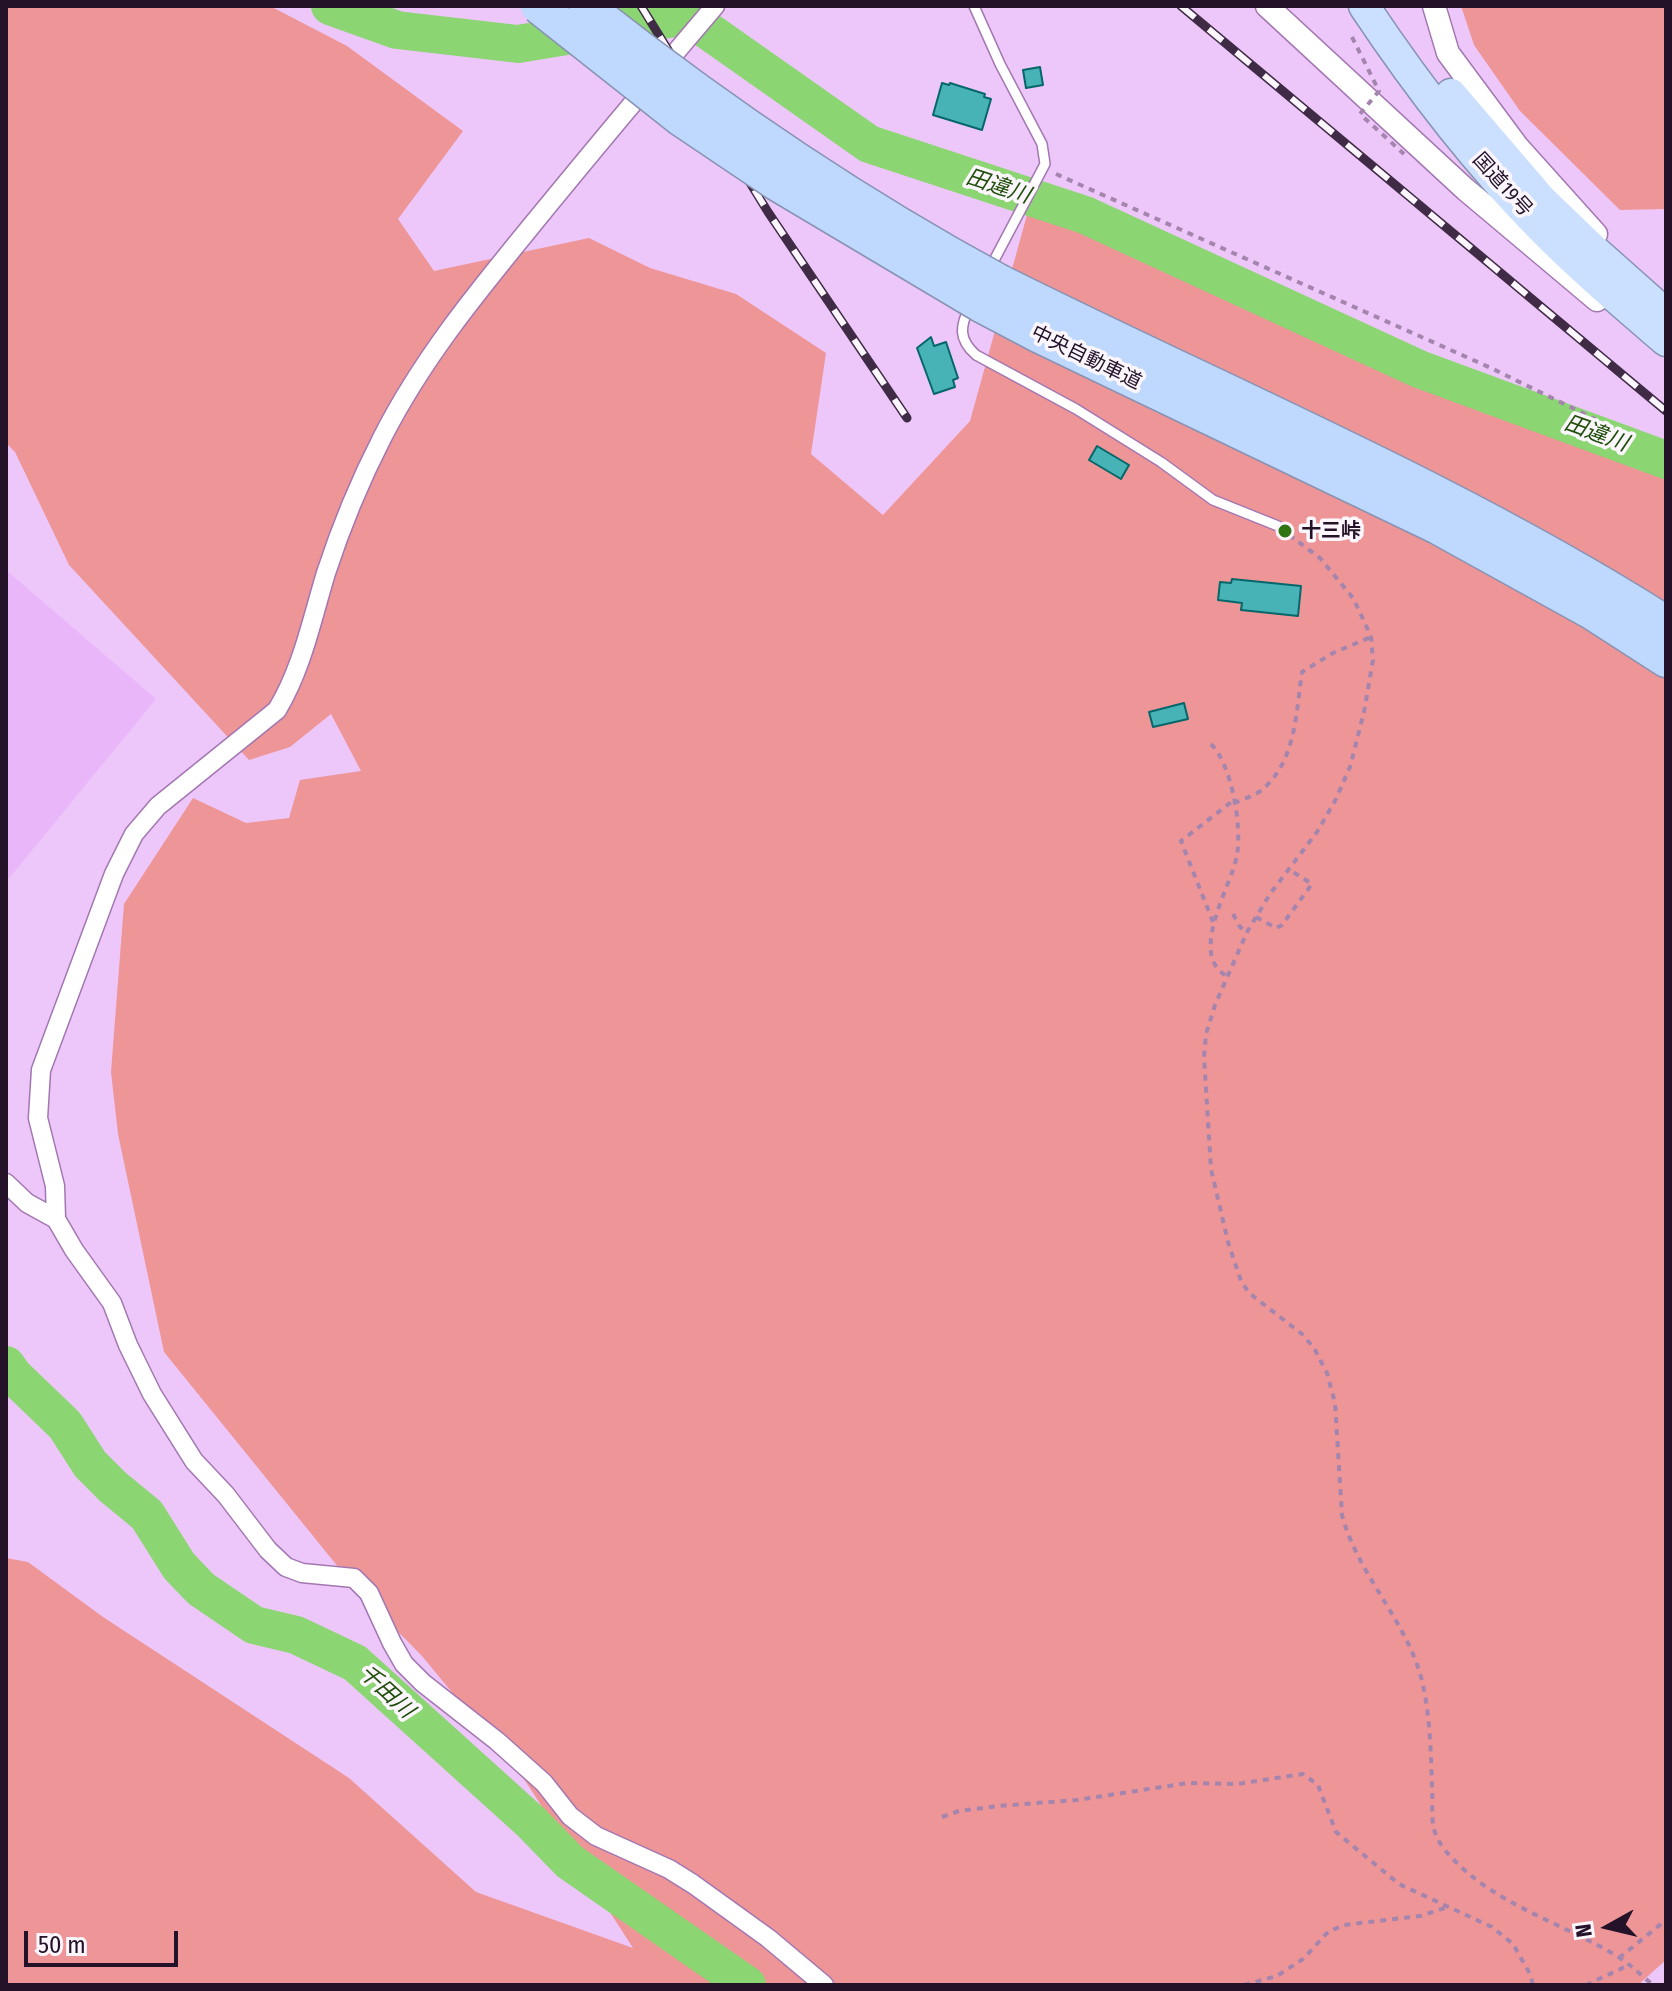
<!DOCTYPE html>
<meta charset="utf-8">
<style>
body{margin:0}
#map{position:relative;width:1672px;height:1991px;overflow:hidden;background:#edc7f9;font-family:"Fira Sans Condensed",sans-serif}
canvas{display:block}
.frame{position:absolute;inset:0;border:8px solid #231228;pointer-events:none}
.north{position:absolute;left:1568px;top:1887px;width:80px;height:80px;-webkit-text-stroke:6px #fbf6fc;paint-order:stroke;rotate:262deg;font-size:22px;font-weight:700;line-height:32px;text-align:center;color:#231228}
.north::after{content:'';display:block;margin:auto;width:28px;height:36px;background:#231228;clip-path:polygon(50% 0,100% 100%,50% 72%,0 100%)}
.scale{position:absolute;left:24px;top:1931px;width:154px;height:36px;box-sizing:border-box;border:4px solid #231228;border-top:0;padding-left:10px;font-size:24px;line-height:28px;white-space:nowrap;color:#231228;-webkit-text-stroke:6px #fbf6fc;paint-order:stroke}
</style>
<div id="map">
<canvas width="1672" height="1991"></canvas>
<div class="frame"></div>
<div class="north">N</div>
<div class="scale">50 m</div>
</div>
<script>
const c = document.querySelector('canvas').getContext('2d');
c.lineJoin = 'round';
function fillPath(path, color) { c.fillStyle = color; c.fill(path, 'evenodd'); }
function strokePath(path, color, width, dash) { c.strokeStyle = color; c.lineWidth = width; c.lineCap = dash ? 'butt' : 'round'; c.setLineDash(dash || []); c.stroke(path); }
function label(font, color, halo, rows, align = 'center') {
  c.font = font + ' "Fira Sans Condensed","Noto Sans JP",sans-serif'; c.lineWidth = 7; c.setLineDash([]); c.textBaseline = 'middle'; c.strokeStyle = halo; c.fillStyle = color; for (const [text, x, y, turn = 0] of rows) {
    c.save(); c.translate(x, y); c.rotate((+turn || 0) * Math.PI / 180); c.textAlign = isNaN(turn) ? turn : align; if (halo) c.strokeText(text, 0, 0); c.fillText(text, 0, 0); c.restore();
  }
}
fillPath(new Path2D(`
 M6 570 156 699 6 882Z`), '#eab6fa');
fillPath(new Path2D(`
 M6 6H270L347 46 463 131 398 219 434 271 589 238 650 268 736 294 826 353 811 454 883 515 970 421 1030 204 1137 249 1420 384 1666 474V1960L1638 1985H6V1558L28 1562 103 1617 349 1778 476 1892 633 1948 526 1782 422 1656 356 1589 164 1352 118 1134 111 1072 124 904 193 798 246 823 289 818 300 780 361 771 331 714 290 747 249 760 69 565 15 452 6 443Z
 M1461 6H1666V209L1620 210 1520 111 1474 45Z`), '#ee9597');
strokePath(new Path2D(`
 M330 6 397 30 518 44 687 16 869 144 1085 215 1419 369 1666 460
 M6 1365 14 1376 65 1425 90 1464 113 1487 147 1515 179 1566 201 1589 254 1625 296 1635 355 1663 531 1822 570 1862 747 1985`), '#8bd572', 38);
const building = new Path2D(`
 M1040 67 1043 85 1026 88 1023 70Z
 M942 83 949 85 950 83 985 94 984 97 991 99 982 130 933 115Z
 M931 337 934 346 946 342 958 378 953 380 955 387 934 394 917 348Z
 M1097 446 1129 465 1121 479 1089 460Z
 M1232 579 1301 586 1298 616 1241 610 1242 603 1218 600 1220 582 1231 583Z
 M1184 703 1188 719 1153 727 1149 712Z`);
fillPath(building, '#47b3b7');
strokePath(building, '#06676a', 2);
const service = new Path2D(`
 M974 6 1000 64 1042 144 1045 164 990 268
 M970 306C960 326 958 339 976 355L1076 409 1161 462 1213 500 1278 526`);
const minor = new Path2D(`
 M715 6C652 80 590 154 528 230 474 296 421 361 382 438 360 481 341 527 326 573 312 619 302 669 277 710L158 806 134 834 114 874 41 1070 38 1118 55 1186 56 1219 74 1250 112 1303 128 1345 152 1394 194 1461 226 1495 268 1550 286 1567 302 1573 354 1578 369 1593 392 1643 404 1664 423 1683 497 1741 544 1783 570 1816 596 1836 669 1869 693 1884 768 1938 824 1985
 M6 1183 27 1203 56 1219`);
const tertiary = new Path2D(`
 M1267 6 1465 189 1597 300
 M1434 6 1448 53 1517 146 1596 234`);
const trunk = new Path2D(`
 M1364 6C1416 84 1473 159 1539 226 1579 267 1623 304 1666 341
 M1451 94 1541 199 1594 250 1666 314`);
const motorway = new Path2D(`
 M1000 282C1224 394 1455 489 1666 623
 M981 305 1040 336 1438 527 1590 611 1666 660`);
strokePath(service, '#a377b1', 12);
strokePath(minor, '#a377b1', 21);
strokePath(tertiary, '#a377b1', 25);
strokePath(trunk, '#8893b3', 33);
strokePath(motorway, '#8893b3', 37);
strokePath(new Path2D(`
 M414 6H446
 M1056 174 1491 368 1605 424 1609 429
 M1289 535 1320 558 1353 598 1363 619 1371 637 1373 660 1364 712 1350 767 1335 801 1317 832 1270 894 1247 932 1215 1005 1206 1034 1204 1057 1211 1169 1228 1242 1241 1281 1249 1293 1302 1334 1314 1348 1327 1373 1335 1403 1342 1515C1359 1579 1412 1625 1424 1690 1430 1721 1431 1754 1432 1787 1433 1800 1431 1816 1434 1829 1437 1841 1445 1851 1453 1859 1499 1907 1566 1924 1620 1958 1632 1966 1642 1976 1653 1985
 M1211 744C1232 765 1242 826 1237 855 1232 885 1187 955 1227 976
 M1234 803C1243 799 1255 796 1263 789 1296 760 1296 713 1302 672L1333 653 1371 637
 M1233 914 1240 927 1247 932
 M1256 917 1276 928 1282 925 1312 884 1290 870
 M1213 922 1181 841 1234 800
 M942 1817 959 1811 998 1806 1077 1800 1188 1783 1237 1784 1303 1774 1318 1785 1336 1832 1399 1884 1492 1927 1513 1944 1530 1974 1533 1985
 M1619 1958 1666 1920
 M1244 1985 1277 1976 1303 1959 1328 1932 1344 1925 1420 1916 1448 1907
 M1586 1985 1629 1965`), '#a485ad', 4, [6, 6]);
strokePath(service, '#fff', 9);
strokePath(minor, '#fff', 18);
strokePath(tertiary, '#fff', 22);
strokePath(trunk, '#cbe0fe', 30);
strokePath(motorway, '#bed8fe', 34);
const rail = new Path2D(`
 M641 6 768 212 907 418
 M1181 6 1666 411`);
strokePath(rail, '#3f2b45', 9);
strokePath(rail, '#fbf6fc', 6, [18]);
const motorwayBridge = new Path2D(`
 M538 6 681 119 776 183 981 305
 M586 6C716 109 854 203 1000 282`);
strokePath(motorwayBridge, '#8893b3', 37, []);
strokePath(new Path2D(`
 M1352 37 1379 91 1360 114 1404 154`), '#a485ad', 4, [6, 6]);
strokePath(motorwayBridge, '#bed8fe', 34);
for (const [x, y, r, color] of [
 [1285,531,8,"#317412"]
]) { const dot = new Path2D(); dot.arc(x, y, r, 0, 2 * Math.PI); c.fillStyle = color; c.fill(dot); strokePath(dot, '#fbf6fc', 3); }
label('20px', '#231228', '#fbf6fc', [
 ["国道19号",1502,185,48],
 ["中央自動車道",1086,358,26]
]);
label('bold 20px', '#231228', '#fbf6fc', [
 ["十三峠",1301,531]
], 'left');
label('italic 22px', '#1f4e09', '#fbf6fc', [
 ["田違川",998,187,18],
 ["田違川",1596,434,20],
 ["千田川",386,1692,43]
]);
</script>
